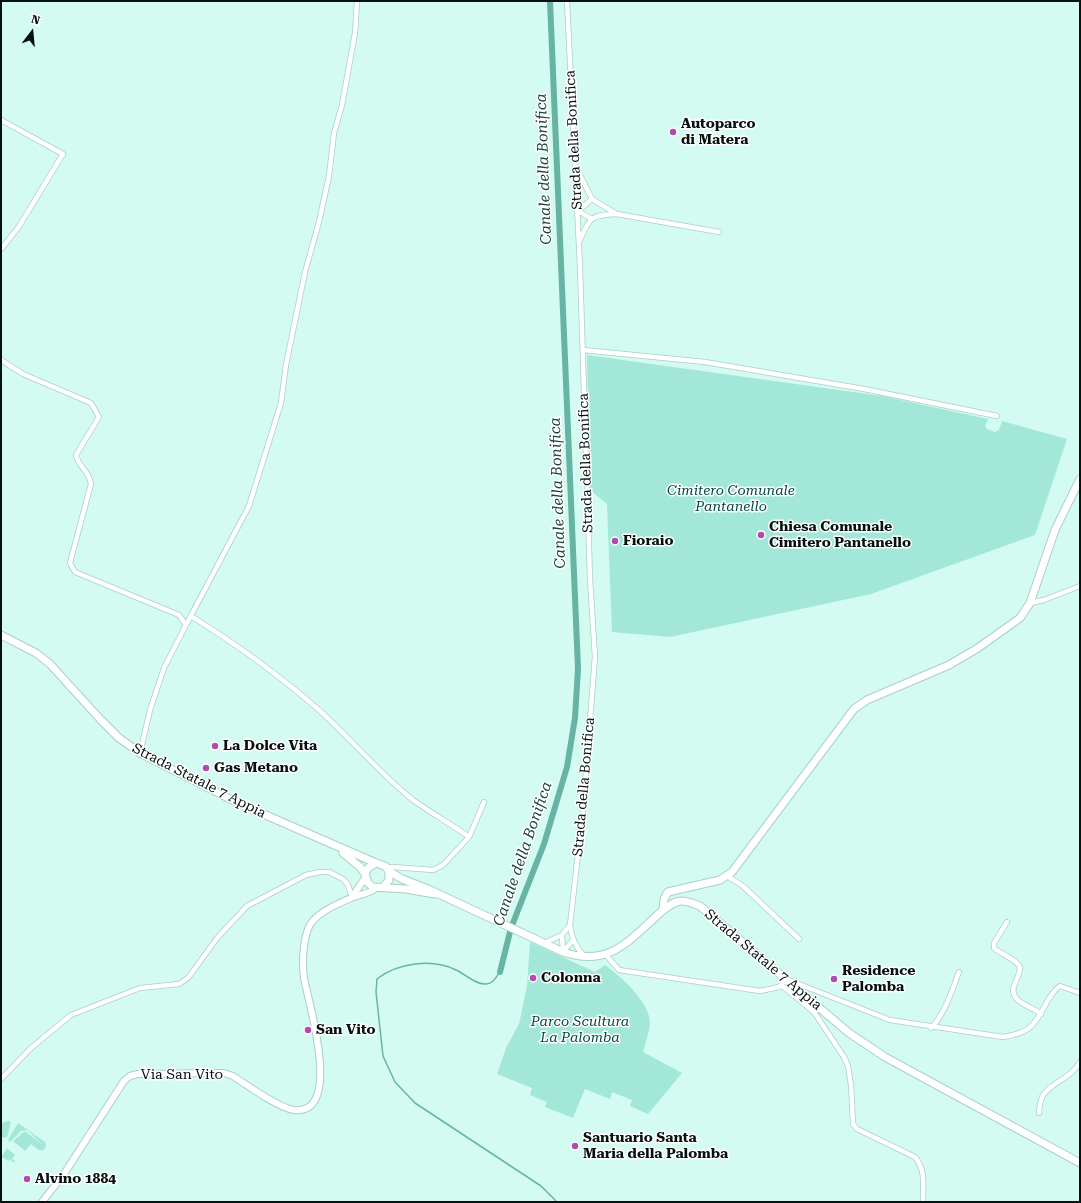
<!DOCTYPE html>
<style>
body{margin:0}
#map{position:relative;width:1081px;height:1203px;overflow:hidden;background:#d3fbf1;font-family:"Roboto Serif",serif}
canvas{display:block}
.frame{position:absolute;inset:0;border:2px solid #04110e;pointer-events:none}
.north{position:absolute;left:12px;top:12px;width:40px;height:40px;-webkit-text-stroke:3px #fff;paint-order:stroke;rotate:16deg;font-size:11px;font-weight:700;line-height:16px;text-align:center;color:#04110e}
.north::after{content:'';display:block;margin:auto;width:14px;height:18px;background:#04110e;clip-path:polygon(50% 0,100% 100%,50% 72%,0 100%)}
</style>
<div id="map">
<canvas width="1081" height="1203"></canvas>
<div class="frame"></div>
<div class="north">N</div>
</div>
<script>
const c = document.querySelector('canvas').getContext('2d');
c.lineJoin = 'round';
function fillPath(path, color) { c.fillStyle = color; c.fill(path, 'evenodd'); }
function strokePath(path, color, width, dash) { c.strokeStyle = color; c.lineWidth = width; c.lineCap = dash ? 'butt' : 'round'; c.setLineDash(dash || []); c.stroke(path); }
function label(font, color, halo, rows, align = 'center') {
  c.font = font + ' "Roboto Serif",serif'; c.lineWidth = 3; c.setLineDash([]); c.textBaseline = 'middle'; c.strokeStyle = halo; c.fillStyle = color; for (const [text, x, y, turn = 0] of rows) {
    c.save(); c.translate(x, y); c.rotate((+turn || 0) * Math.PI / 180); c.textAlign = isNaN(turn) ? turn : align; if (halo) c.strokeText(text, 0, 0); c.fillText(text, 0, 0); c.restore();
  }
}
fillPath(new Path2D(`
 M587 355 882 396 988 419 985 426 987 429 995 432 999 430 1002 421 1067 439 1035 535 871 594 670 637 612 632 607 504 590 490Z
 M530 942 595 972 605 965C620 976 649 1001 650 1022 650 1031 645 1043 643 1052L682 1073 648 1114 630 1106 632 1100 612 1092 610 1099 585 1089 573 1118 545 1107 547 1102 530 1095 532 1088 497 1074 506 1048 519 1024 527 986Z
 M8 1121 11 1122 7 1137 1 1138V1124Z
 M18 1123 45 1142 46 1146 44 1150H39L31 1144 25 1151 13 1141 25 1131 43 1145 27 1130 21 1131 10 1142 8 1140Z
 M7 1148 15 1155 12 1159 15 1161 14 1163 10 1159 8 1161 2 1157 1 1158Z`), '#a3e7d8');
strokePath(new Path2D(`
 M500 972C496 977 493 984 486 984 476 985 465 974 456 970 432 958 397 963 377 979L376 992 383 1056 395 1082 415 1103 541 1186 557 1202`), '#68b4a4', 1.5);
strokePath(new Path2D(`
 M500 972 511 928 544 844 567 767 575 718 578 669 550 1`), '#68b4a4', 6);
const minor = new Path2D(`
 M567 1 580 267 590 579 595 657 583 809 570 925C572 938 575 946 584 956
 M1 120 63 154 18 228 1 249
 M576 167 592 199 615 213
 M592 219 578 211 592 199
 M580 240C590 217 591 215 617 214L719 232
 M583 350 705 362 864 389 997 416
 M1 360 23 374 91 403 99 417 76 455C78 467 89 470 91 484L70 563 75 572 179 615 186 625 164 668 150 710 140 753
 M1030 603 1044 600 1080 586
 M191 616C236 644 279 675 319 710 351 739 379 773 413 800 431 813 451 824 469 837
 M186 625 249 506 281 403 286 365 305 272 319 222 329 176 334 133 342 105 355 33 357 1
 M388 868 393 867 433 870 443 865 469 837 484 802
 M727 876 743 886 799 939
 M1007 922 994 943V948C1002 955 1015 958 1020 967 1020 974 1016 980 1014 986 1009 1002 1031 1006 1041 1014
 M544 943 562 935
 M563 952 562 935 570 925
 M563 952 573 940
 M606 955 619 970 760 991 779 987 786 979 890 1020 1003 1037C1032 1033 1035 1024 1048 1000 1052 994 1054 990 1060 986L1080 993
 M782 986 814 1012 844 1057 848 1066 851 1085 853 1124 857 1129 915 1157C926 1170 923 1186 923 1202
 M931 1028C945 1014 952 990 959 972
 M1 1079 31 1048 71 1015 140 988 179 984 188 978 218 937 247 906 306 875 320 872H329L343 879 348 885 352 897
 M1039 1113C1039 1108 1040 1102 1042 1097 1049 1083 1071 1079 1080 1062`);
const tertiary = new Path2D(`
 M352 897 365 878
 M42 1202 64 1174 124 1081 130 1076 138 1074 224 1073 233 1076C247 1085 278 1108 294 1110 344 1116 308 1001 304 978 302 964 303 942 308 929 313 914 337 904 351 898 360 894 369 894 376 888`);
const secondary = new Path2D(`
 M663 910 664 899 668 892 720 880 732 872 854 709 867 700 949 665 978 648 1020 618 1030 603 1055 530 1080 479`);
const primary = new Path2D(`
 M1 635 36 653 50 664 100 719 119 738 140 753 238 803 376 863 385 866 389 871 402 879 428 889 563 952C610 968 629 940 661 912 667 907 674 901 682 901 688 901 694 904 700 906L849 1033 885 1057 1080 1163
 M343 853 360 867 365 874 368 883 373 887 406 889 435 894
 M365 874 368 868 376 863
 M383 887 389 880V871`);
strokePath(minor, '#a9d0c7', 6);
strokePath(tertiary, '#a9d0c7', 8);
strokePath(secondary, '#a9d0c7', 9);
strokePath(primary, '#a9d0c7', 9);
strokePath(minor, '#fff', 4.5);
strokePath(tertiary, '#fff', 6);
strokePath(secondary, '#fff', 7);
strokePath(primary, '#fff', 7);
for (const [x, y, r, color] of [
 [673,132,4,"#b24baf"],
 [761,535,4,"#b24baf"],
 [615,541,4,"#b24baf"],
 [215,746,4,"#b24baf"],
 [206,768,4,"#b24baf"],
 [533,978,4,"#b24baf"],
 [834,979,4,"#b24baf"],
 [308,1030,4,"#b24baf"],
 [575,1146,4,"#b24baf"],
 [27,1179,4,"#b24baf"]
]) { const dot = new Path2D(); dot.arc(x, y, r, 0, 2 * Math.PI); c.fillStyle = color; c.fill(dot); strokePath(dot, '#fff', 1.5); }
label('bold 14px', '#04110e', '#fff', [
 ["Autoparco",681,124],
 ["di Matera",681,140],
 ["Chiesa Comunale",769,527],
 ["Cimitero Pantanello",769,543],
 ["Fioraio",623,541],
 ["La Dolce Vita",223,746],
 ["Gas Metano",214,768],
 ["Residence",842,971],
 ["Palomba",842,987],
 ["Colonna",541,978],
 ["San Vito",316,1030],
 ["Santuario Santa",583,1138],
 ["Maria della Palomba",583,1154],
 ["Alvino 1884",35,1179]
], 'left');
label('14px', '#04110e', '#fff', [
 ["Strada della Bonifica",574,140,-93],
 ["Strada della Bonifica",586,463,-92],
 ["Strada Statale 7 Appia",199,781,27],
 ["Strada della Bonifica",584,787,-85],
 ["Strada Statale 7 Appia",763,960,40],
 ["Via San Vito",182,1075]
]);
label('italic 14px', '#01493f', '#fff', [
 ["Cimitero Comunale",731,491],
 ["Pantanello",731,507],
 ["Parco Scultura",580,1022],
 ["La Palomba",580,1038]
]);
label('italic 15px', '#1e423a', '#fff', [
 ["Canale della Bonifica",544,169,-92],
 ["Canale della Bonifica",558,493,-92],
 ["Canale della Bonifica",523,854,-71]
]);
</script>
